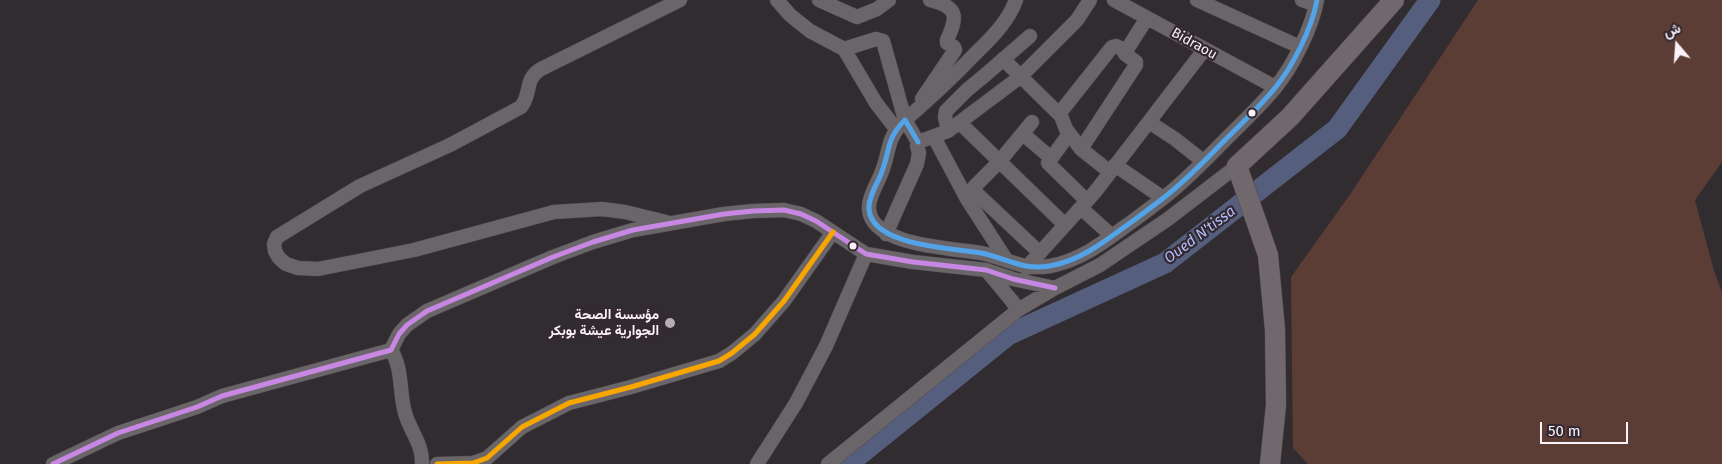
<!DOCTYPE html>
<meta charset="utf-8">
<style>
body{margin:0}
#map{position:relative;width:1722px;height:464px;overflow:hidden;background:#312c30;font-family:"Fira Sans",Vazirmatn,sans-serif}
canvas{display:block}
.north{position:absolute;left:1652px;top:20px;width:50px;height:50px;-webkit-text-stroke:4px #342931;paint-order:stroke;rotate:342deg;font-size:14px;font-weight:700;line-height:20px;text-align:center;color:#faf2f8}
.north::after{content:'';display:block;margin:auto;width:18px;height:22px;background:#faf2f8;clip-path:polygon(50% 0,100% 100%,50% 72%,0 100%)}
.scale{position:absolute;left:1540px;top:422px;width:88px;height:22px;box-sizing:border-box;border:2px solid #faf2f8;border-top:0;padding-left:6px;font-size:15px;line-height:18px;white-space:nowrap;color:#faf2f8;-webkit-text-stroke:4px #342931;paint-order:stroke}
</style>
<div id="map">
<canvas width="1722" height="464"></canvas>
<div class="north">ش</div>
<div class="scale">50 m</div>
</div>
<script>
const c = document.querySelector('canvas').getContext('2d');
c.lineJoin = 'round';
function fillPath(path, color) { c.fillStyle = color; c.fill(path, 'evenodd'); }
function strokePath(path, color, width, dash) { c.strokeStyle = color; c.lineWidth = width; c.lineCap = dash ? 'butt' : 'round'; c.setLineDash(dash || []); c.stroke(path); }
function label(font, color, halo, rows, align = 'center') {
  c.font = font + ' "Fira Sans",Vazirmatn,sans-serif'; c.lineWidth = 4.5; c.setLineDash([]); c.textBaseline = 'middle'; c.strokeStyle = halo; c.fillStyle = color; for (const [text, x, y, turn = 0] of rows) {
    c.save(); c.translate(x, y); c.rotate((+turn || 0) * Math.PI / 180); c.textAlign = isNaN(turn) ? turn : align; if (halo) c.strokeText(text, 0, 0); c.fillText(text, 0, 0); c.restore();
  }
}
fillPath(new Path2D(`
 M1478 0H1722V162L1695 200 1714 271 1722 292V464H1308L1293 448 1291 277 1351 193Z`), '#5c3d36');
strokePath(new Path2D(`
 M848 464 1008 335 1165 263 1337 129 1430 0`), '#565e7e', 21);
const street = new Path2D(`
 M777 0 790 15 810 31 844 49 876 103 896 129
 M819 0 857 17 877 9 889 0
 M1114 0 1275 87
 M1197 0 1300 47
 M1302 0 1316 5
 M844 49 876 39 883 41 905 120C928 100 950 80 971 58 989 40 1007 24 1016 0
 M1126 51 1147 18
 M1003 59 1061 116 1066 129 1081 149 1110 172
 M922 99 955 50 954 47 947 43V40C958 16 958 7 930 0
 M1059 114 1112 47 1116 46 1126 51 1125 54 1136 62V65L1081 149
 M1032 122 999 162 974 187 973 190 1040 253
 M1149 122 1175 139 1203 161
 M960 123 1065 225
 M948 131 945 117 946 111 967 90 984 76 1030 36
 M1023 134 1051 158
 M1069 134 1048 163 1087 201
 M934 137 967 199 1007 261
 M918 142 905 120C885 140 891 150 881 174 877 184 868 198 869 209 871 246 953 248 981 253 1007 258 1022 271 1050 266 1078 261 1100 245 1123 228 1136 219 1149 209 1162 199 1186 181 1207 158 1228 137 1244 121 1261 105 1275 88 1293 66 1312 28 1317 0
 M1115 165 1163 198
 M1081 208 1112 236
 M666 222 625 212 602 209 554 212 414 250 318 269 298 268 286 264 279 258 275 251 274 244 277 237 360 186 450 145 521 107C532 93 524 79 541 69L680 0
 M886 234 917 164 919 153 917 146 918 142 948 131 1020 77 1077 20 1090 0
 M1026 268 1095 192 1204 50
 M987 271 1012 301 1018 310
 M391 350C403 369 399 392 405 413 410 431 423 444 422 464
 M53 464 118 433 197 407 222 396 391 350 399 334 407 325 427 311 553 257 593 242 633 230 724 214 753 211 784 210 801 214 816 221 866 254 913 262 986 270 1013 279 1055 288
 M437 464 473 463 487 458 522 427 569 403 631 387 719 361 732 353 755 334 784 301 833 232
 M757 464 796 403 826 346 866 254
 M828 464 1018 310 1055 288 1100 265 1168 219 1237 166`);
const secondary = new Path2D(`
 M1270 464 1276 405 1275 330 1268 255 1237 166 1290 117 1394 0`);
strokePath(street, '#4f494e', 15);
strokePath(secondary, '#4f494e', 21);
strokePath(street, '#6a6569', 14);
strokePath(secondary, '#70686c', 20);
strokePath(new Path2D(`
 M918 142 905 120C885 140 891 150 881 174 877 184 868 198 869 209 871 246 953 248 981 253 1007 258 1022 271 1050 266 1078 261 1100 245 1123 228 1136 219 1149 209 1162 199 1186 181 1207 158 1228 137 1244 121 1261 105 1275 88 1293 66 1312 28 1317 0`), '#53a3e8', 5);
strokePath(new Path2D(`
 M53 464 118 433 197 407 222 396 391 350 399 334 407 325 427 311 553 257 593 242 633 230 724 214 753 211 784 210 801 214 816 221 866 254 913 262 986 270 1013 279 1055 288`), '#c787e3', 5);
strokePath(new Path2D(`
 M437 464 473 463 487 458 522 427 569 403 631 387 719 361 732 353 755 334 784 301 833 232`), '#f7a600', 5);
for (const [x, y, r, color] of [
 [1252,113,4.5,"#faf2f8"],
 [853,246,4.5,"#faf2f8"],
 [670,323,6,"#b4adb2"]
]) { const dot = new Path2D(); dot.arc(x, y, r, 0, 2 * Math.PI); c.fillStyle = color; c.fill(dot); strokePath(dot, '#342931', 2); }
label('14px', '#faf2f8', '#342931', [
 ["Bidraou",1194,44,29]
]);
label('bold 14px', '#faf2f8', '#342931', [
 ["مؤسسة الصحة",659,315],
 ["الجوارية عيشة بوبكر",659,331]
], 'right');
label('italic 15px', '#b0bffc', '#342931', [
 ["Oued N'tissa",1200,235,-37]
]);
</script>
